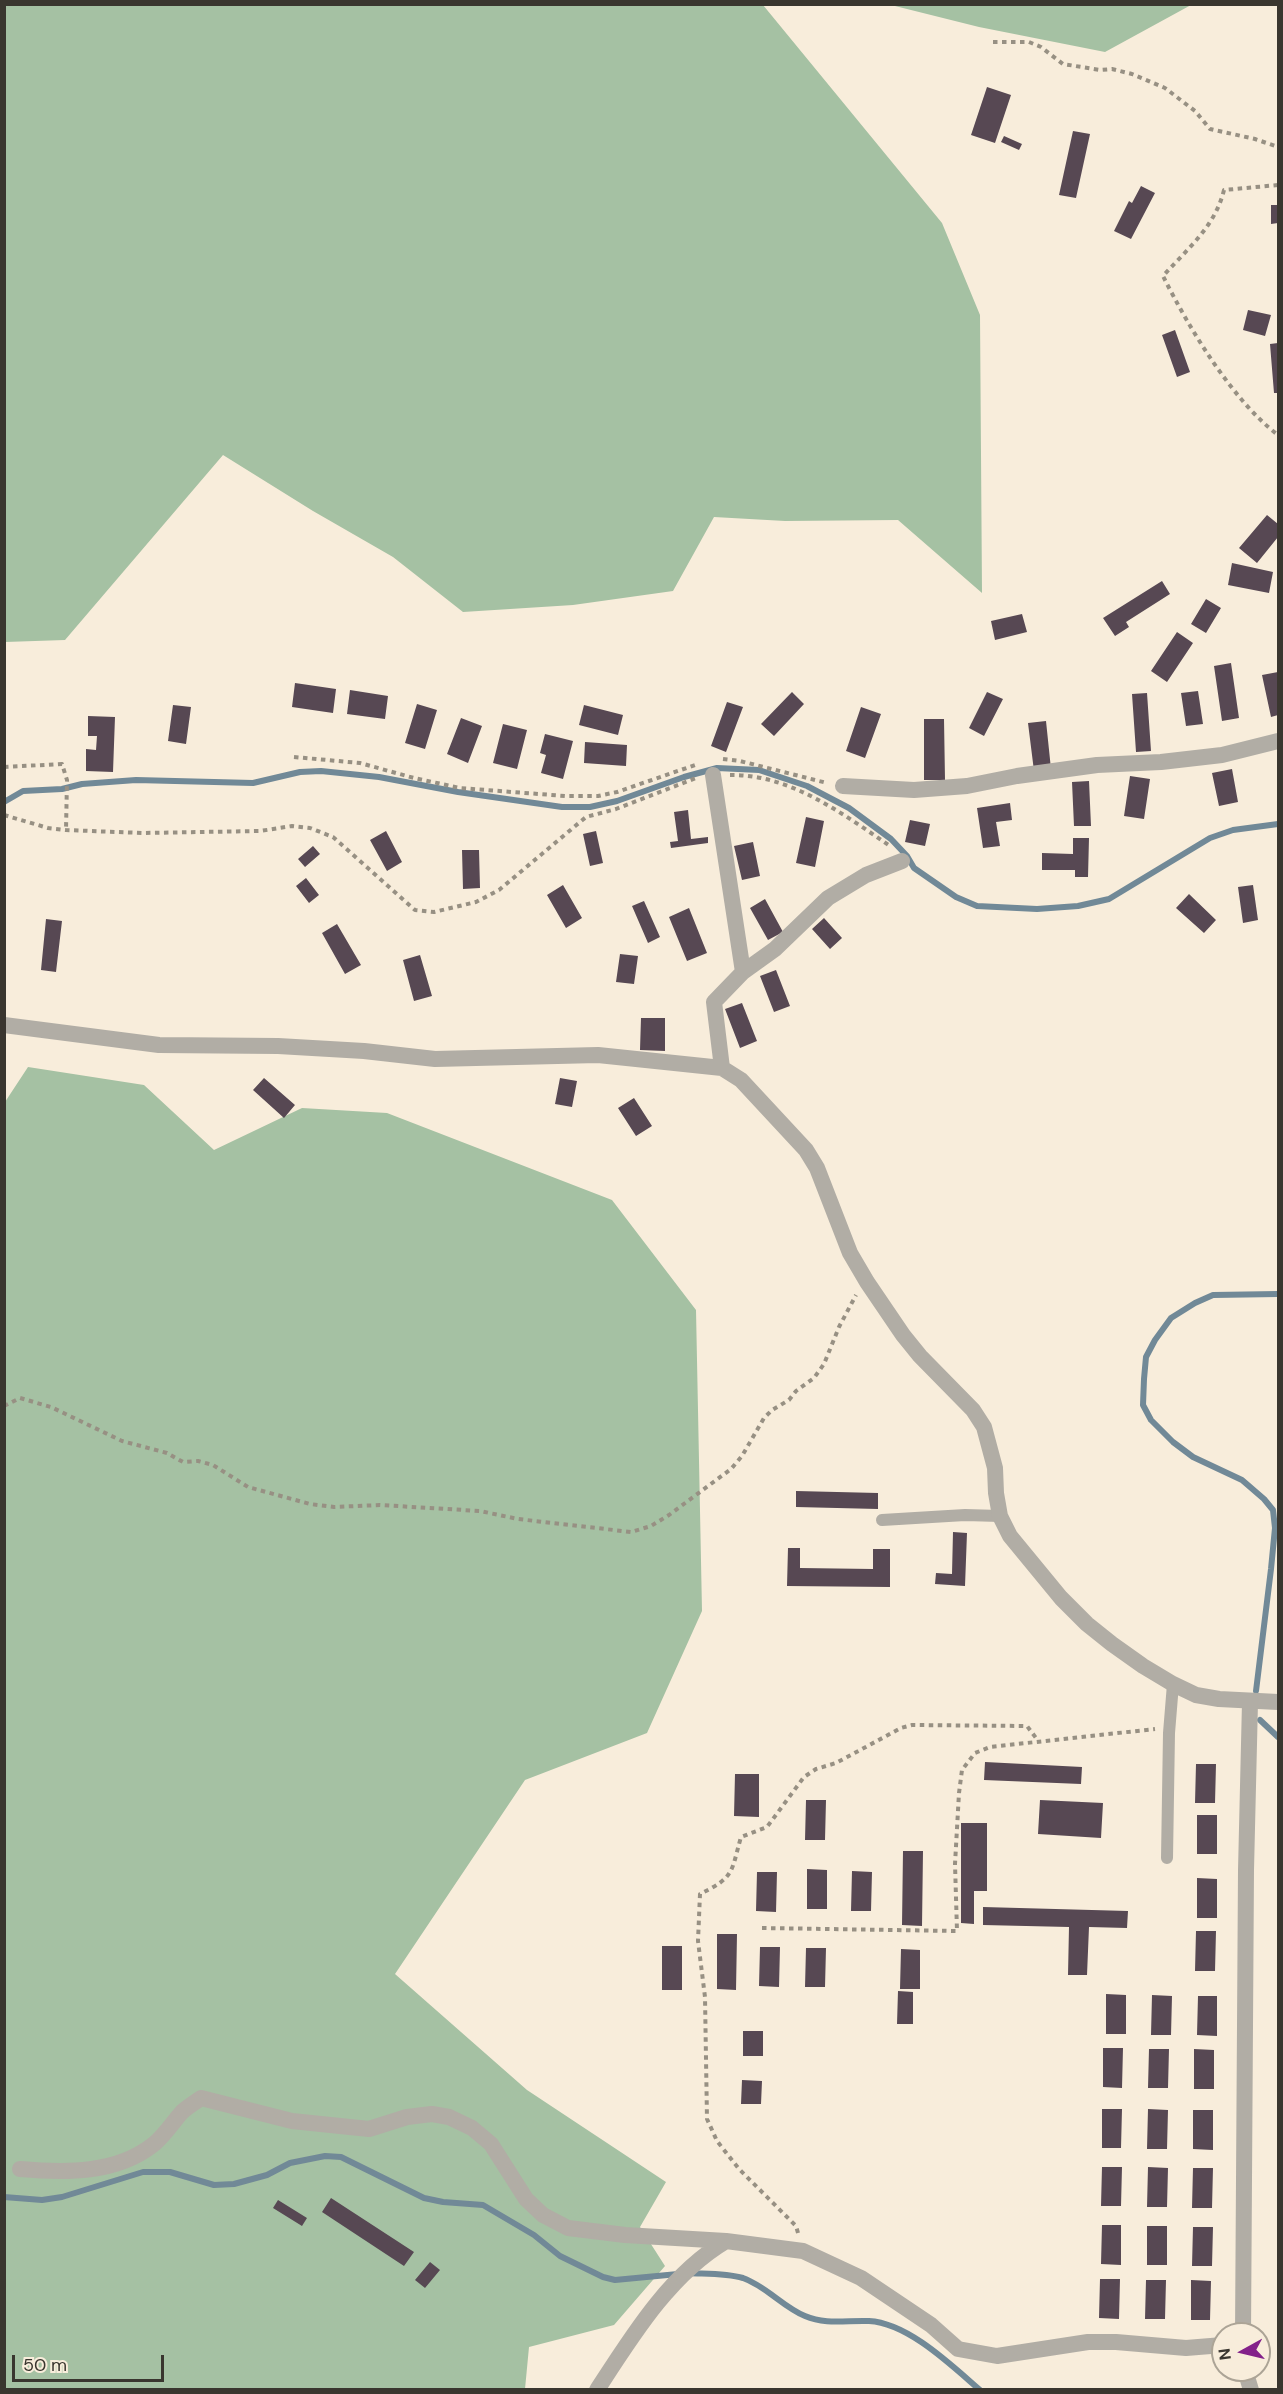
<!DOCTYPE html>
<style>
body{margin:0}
#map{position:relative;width:1283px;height:2394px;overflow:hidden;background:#f8eddb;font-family:"DM Sans",sans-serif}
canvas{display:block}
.frame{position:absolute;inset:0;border:6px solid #3a362f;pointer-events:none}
.north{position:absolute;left:1211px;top:2322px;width:60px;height:60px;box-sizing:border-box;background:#f8eddb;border:2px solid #aca496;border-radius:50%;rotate:262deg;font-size:16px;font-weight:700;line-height:24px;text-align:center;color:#3a362f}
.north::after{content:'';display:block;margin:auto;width:21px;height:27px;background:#83218a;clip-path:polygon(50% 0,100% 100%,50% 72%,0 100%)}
.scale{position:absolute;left:12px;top:2355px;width:152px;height:27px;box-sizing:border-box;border:3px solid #3a362f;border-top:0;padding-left:8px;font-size:18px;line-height:21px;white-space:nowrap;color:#3a362f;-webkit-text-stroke:4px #f8eddb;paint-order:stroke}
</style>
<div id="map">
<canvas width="1283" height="2394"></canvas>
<div class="frame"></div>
<div class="north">N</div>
<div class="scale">50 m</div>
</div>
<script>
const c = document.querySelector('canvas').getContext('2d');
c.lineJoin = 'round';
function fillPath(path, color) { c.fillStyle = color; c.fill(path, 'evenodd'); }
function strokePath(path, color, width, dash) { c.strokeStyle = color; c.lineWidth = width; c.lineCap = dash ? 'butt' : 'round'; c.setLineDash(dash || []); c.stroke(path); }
fillPath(new Path2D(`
 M4 5H763L942 223 980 315 982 593 898 520 785 521 714 517 673 591 573 605 463 612 393 557 313 511 223 455 65 640 5 642Z
 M891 5H1191L1105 52 979 27Z
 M28 1067 144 1085 214 1150 302 1108 387 1113 612 1200 696 1310 702 1611 647 1733 525 1780 395 1974 527 2090 666 2182 640 2227 665 2266 614 2325 529 2347 525 2389 5 2390V1102Z`), '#a5c1a3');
strokePath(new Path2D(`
 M4 802 23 791 62 789 82 784 136 780 253 783 300 772 321 771 379 777 458 792 562 807H590L617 801 684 777 717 768 759 770 807 786 849 808 891 839 907 856 914 868 956 897 977 906 1037 909 1078 906 1109 899 1210 838 1233 830 1278 824
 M1256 1691 1271 1569 1275 1528 1273 1510 1264 1499 1242 1480 1193 1457 1173 1442 1151 1420 1143 1405 1144 1379 1146 1357 1155 1340 1171 1318 1195 1303 1213 1295 1278 1294
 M1260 1720 1278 1737
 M4 2197 42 2200 62 2197 143 2172H170L214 2185 234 2184 267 2175 290 2163 325 2156 341 2157 424 2198 443 2202 483 2205 534 2235 560 2256 603 2277 615 2280 678 2274
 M688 2273C705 2274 726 2273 743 2278 766 2286 783 2307 805 2316 826 2325 847 2320 869 2321 908 2323 951 2365 980 2390`), '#718997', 6);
fillPath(new Path2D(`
 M987 87 1011 95 995 143 971 135Z
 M1073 131 1090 134 1076 198 1059 195Z
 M1004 136 1022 144 1019 150 1001 142Z
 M1141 186 1155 193 1131 239 1114 231 1129 201 1132 203Z
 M1271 205H1278V223L1271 224Z
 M1248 310 1271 315 1265 336 1243 330Z
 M1175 330 1190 372 1177 377 1162 335Z
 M1278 343V393H1274L1270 344Z
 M1267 515 1278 524V537L1257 563 1239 548Z
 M1232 563 1273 572 1269 593 1228 585Z
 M1162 581 1170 594 1126 622 1129 627 1115 636 1103 618Z
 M1206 599 1221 608 1206 633 1191 624Z
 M1022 614 1027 632 995 640 991 621Z
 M1177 632 1193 643 1167 682 1151 671Z
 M1231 663 1239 718 1222 721 1214 666Z
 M1278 672V715L1271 717 1262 675Z
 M295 683 336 689 333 713 292 707Z
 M350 690 388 696 385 719 347 714Z
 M1198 691 1203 724 1186 726 1181 693Z
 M792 692 804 704 774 736 761 724Z
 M987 692 1003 699 984 736 969 728Z
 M1147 693 1151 751 1136 752 1132 694Z
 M727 702 743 707 726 752 711 746Z
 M417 704 437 710 425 749 405 743Z
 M173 705 191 707 186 744 168 741Z
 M584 705 623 715 618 735 579 725Z
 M861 707 881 714 865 758 846 751Z
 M88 716 115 717 113 772 86 771V749L96 750 97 736H88Z
 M461 718 482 726 468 763 447 754Z
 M924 719H944L945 780H924Z
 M1046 721 1051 769 1034 771 1028 723Z
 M503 724 527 730 517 769 493 763Z
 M545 734 573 741 563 779 541 773 546 755 540 753Z
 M585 742 627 745 626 766 584 763Z
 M1232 769 1238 802 1219 806 1212 773Z
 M1130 776 1150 779 1144 819 1124 816Z
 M1089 781 1091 826H1074L1072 782Z
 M1010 803 1012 820 996 822 1000 846 983 848 977 808Z
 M688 810 691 839 708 837V843L671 848 670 842 678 841 674 812Z
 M806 817 824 821 815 867 796 863Z
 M910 820 930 824 925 846 905 842Z
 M386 831 402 862 387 871 370 840Z
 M596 831 603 863 590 866 583 834Z
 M1073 838H1089L1088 877H1075V870H1042V853L1073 854Z
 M753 842 760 876 742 880 734 846Z
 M313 846 320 854 305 867 298 859Z
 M462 850H479L480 888 463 889Z
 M306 878 319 895 309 903 296 886Z
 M563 885 582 918 566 928 547 895Z
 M1253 885 1258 920 1243 923 1238 887Z
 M1189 894 1216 920 1204 933 1176 908Z
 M765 899 783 932 768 940 750 908Z
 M644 901 660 937 648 943 632 906Z
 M689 908 707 953 687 961 669 917Z
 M824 918 842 938 830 949 812 929Z
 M46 919 62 921 56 972 41 970Z
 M337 924 361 965 345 974 322 933Z
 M620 954 638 956 634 984 616 982Z
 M420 955 432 996 414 1001 403 960Z
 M776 970 790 1006 774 1012 760 976Z
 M742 1003 757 1041 740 1048 725 1009Z
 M641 1018H665V1051L640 1050Z
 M264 1078 295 1105 284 1118 253 1090Z
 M560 1078 577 1081 572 1107 555 1104Z
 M634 1098 652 1126 636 1136 618 1108Z
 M796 1491 878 1493V1509L796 1507Z
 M953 1532 967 1533 965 1586 935 1584 936 1573 952 1574Z
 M788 1548H800V1568L873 1569V1549H890V1587L787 1586Z
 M985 1762 1082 1767 1081 1784 984 1780Z
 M1196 1764H1216L1215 1803H1195Z
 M735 1774H759V1817L734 1816Z
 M806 1800H826L825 1840H805Z
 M1040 1800 1103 1803 1101 1838 1038 1834Z
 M1197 1815H1217V1854H1197Z
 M961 1823H987V1891H974V1924L961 1923Z
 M903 1851H923L922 1926 902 1925Z
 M807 1869 827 1870V1909H807Z
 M852 1871 872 1872 871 1911H851Z
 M757 1872H777L776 1912 756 1911Z
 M1197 1878 1217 1879V1918H1197Z
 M983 1907 1128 1911 1127 1928 1089 1927 1087 1975H1068L1069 1927 983 1925Z
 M1196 1931H1216L1215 1971H1195Z
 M717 1934H737L736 1990 717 1989Z
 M662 1946H682V1990H662Z
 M760 1947H780L779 1987 759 1986Z
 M806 1948H826L825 1987H805Z
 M901 1949 920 1950V1989H900Z
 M898 1991 913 1992V2024H897Z
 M1106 1994 1126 1995V2034H1106Z
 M1152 1995 1172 1996 1171 2035H1151Z
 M1198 1996H1217V2036L1197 2035Z
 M743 2031H763V2056H743Z
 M1103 2048H1123L1122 2088 1103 2087Z
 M1149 2049H1169L1168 2088H1148Z
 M1194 2049 1214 2050V2089H1194Z
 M742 2080 762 2081 761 2104H741Z
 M1102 2109H1122L1121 2148H1102Z
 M1148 2109 1168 2110 1167 2149H1147Z
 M1193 2110H1213V2150L1193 2149Z
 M1102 2167H1122L1121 2206H1101Z
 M1148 2167 1168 2168 1167 2207H1147Z
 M1193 2168H1213L1212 2208H1192Z
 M331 2198 414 2252 404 2266 322 2212Z
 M278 2200 307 2218 302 2226 273 2208Z
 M1102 2225H1121V2265L1101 2264Z
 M1147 2226H1167V2265H1147Z
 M1193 2227H1213L1212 2266H1192Z
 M430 2262 440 2270 425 2288 415 2280Z
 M1100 2279H1120L1119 2319 1099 2318Z
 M1146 2280H1166L1165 2319H1145Z
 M1191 2280 1211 2281 1210 2320H1191Z`), '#574853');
strokePath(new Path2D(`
 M993 42H1029L1041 47 1063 64 1100 70 1112 69 1132 74 1165 88 1195 111 1210 129 1255 139 1278 147
 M1278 185 1224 190C1215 227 1187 249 1163 276 1189 328 1232 400 1278 435
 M294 757 360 763 414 778 460 788 565 796H598L617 792 698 764
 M723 759 740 761 827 783
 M4 767 62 764 67 780 66 830
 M730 775C790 774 843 814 890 846
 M4 815 48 828 66 830 142 833 260 831 292 826 310 828 333 837 415 910 434 912 476 902 499 890 586 817 616 809 696 778
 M4 1406 20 1398 51 1407 122 1441 167 1453 183 1462 198 1461 213 1465 248 1487 310 1504 334 1507 380 1505 480 1511 518 1519 631 1532 651 1526 669 1515 731 1469 742 1456 764 1418 772 1410 789 1400 796 1391 814 1378 824 1364 839 1327 856 1295
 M762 1928 957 1931 955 1864 959 1793 962 1770 975 1753 990 1747 1155 1729
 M798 2233 796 2226 739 2169 717 2141 707 2119 705 1997 698 1941 700 1894C735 1877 731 1872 741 1837L767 1827 804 1777 816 1769 836 1763 901 1728 912 1725 1027 1726 1039 1742`), '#979083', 4, [4.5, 4.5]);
strokePath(new Path2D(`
 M882 1520 965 1515 1000 1516
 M1167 1858 1169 1733 1173 1684`), '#b1ada5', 12);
strokePath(new Path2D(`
 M713 775 743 972 714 1002 722 1068
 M843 786 914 790 967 786 1017 776 1097 765 1161 762 1222 755 1278 741
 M743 972 775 949 828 898 866 875 902 861
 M4 1025 159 1045 278 1046 364 1051 435 1059 598 1055 722 1068 741 1080 806 1150 817 1168 850 1253 867 1282 903 1335 920 1356 973 1410 984 1427 995 1468 996 1493 1000 1516 1010 1536 1061 1598 1087 1624 1112 1644 1143 1666 1173 1684 1196 1695 1219 1699 1278 1702
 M20 2169C65 2173 117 2174 154 2144 165 2135 173 2122 182 2112 187 2107 194 2103 201 2098L292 2121 369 2129 407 2117 432 2114 449 2117 472 2128 491 2144 526 2199 543 2215 568 2228 625 2235 726 2241 803 2251 861 2278 931 2325 958 2349 997 2356 1088 2342H1116L1186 2348 1223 2345
 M1243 2334 1246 1870 1250 1702
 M1245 2370 1251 2390
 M597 2390C632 2336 670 2274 726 2241`), '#b1ada5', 16);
</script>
